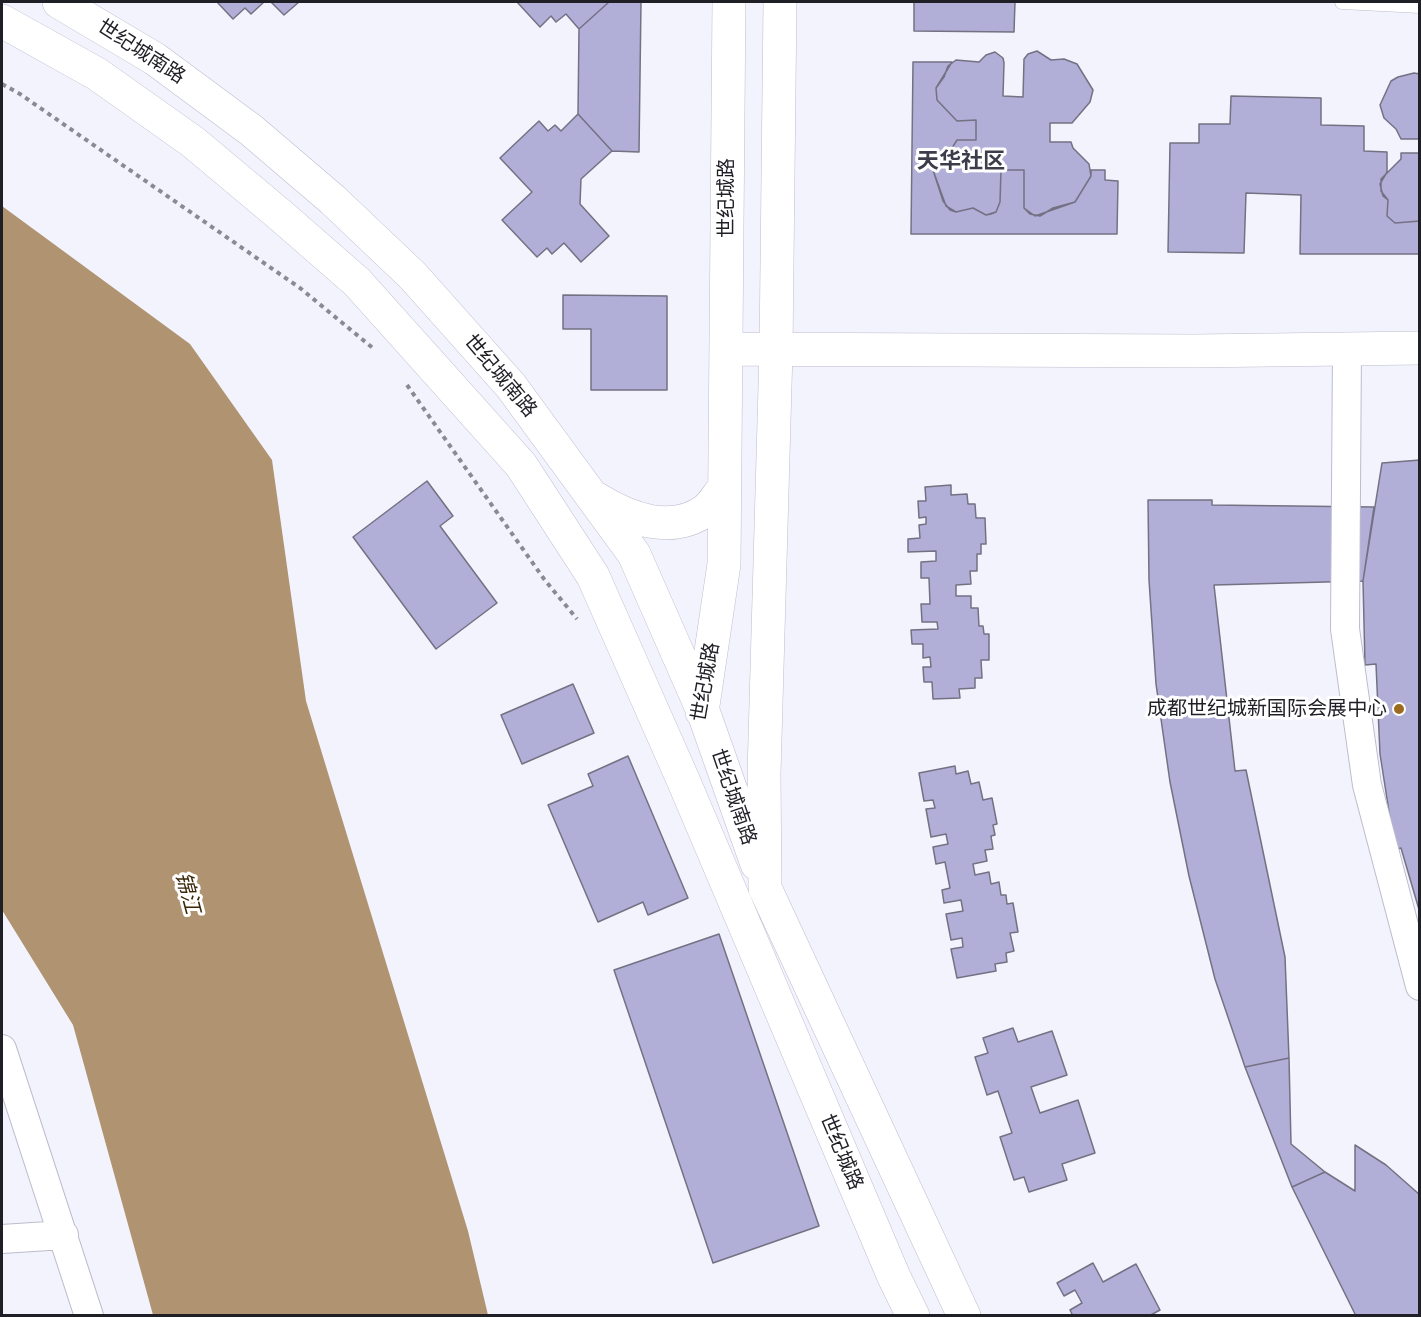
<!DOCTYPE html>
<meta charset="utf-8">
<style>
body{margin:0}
#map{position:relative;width:1421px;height:1317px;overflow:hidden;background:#f3f3fe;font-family:Karla,sans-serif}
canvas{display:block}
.frame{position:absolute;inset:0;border:3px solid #1f1f26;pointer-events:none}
</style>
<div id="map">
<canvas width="1421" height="1317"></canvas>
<div class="frame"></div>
</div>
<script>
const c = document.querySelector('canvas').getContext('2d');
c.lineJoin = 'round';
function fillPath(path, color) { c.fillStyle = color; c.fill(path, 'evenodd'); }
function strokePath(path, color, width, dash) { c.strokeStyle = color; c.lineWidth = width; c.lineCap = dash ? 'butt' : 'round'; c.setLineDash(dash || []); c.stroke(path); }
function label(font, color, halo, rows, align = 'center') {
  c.font = font + ' Karla,"Noto Sans SC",sans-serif'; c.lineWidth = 6; c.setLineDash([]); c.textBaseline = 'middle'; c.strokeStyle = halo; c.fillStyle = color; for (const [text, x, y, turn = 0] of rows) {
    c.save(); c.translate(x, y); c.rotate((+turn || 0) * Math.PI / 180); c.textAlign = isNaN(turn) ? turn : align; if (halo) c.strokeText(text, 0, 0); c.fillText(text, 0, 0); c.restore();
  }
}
fillPath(new Path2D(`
 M2 206 190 344 272 460 306 701 468 1231 488 1315H153L73 1025 2 910Z`), '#b09471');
const building = new Path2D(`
 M217 2H264L251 14 245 8 233 19Z
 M271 2H299L284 15Z
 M517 2H609L579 29 566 14 556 22 551 16 540 27Z
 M609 2H641L639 152 612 151 578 114 579 29Z
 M914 2H1015L1014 32 914 31Z
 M1037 51 1051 60 1064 59 1077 64 1093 90 1090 102 1072 123H1050V142H1071L1073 148 1089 164 1091 176 1075 202 1035 216 1024 208V170H1001L1000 202 996 212 986 215 973 208 956 212 950 210 943 201 933 170 935 163 949 153 957 140H976V120L957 121 937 100 936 88 944 77 948 66 956 60 979 62 986 55 995 52 1003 58 1004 63 1003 96 1023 97 1024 59 1028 54Z
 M913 62H952L936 88 937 100 957 121 976 120V140H957L949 153 935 163 933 170 946 206 956 212 973 208 986 215 991 214 996 212 1000 202 1001 170H1024V208L1030 214 1040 216 1053 208 1075 202 1091 176V170H1105V180L1118 181 1117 234H911Z
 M1414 73 1420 74V221L1395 223 1387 216 1388 200 1381 191V179L1401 159V153H1419V139H1401L1396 129 1384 118 1380 105 1391 81 1398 77Z
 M1231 96 1321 98V125L1364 126V151L1387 152V172L1380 184 1383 196 1388 200 1387 216 1395 223 1420 221V254H1300L1301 195 1246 193 1244 253 1168 252 1170 143H1199V124H1230Z
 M578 114 612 151 581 179 580 204 609 236 581 262 564 243 552 254 547 248 537 257 502 220 532 192 500 158 539 121 548 131 555 125 561 131Z
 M563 295 667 296V390H591V329H563Z
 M1420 460V913L1401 848 1395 850 1380 754 1376 664 1365 665 1363 581 1382 463Z
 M427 481 453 516 440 526 497 603 436 649 353 537Z
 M951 485V495L967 494 968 504H975L976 518H985L986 544H981V554H977V571H970L971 584 956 585V596H971V608H978L979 626H983L984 634H989V660H981L982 678H975V688L959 689 960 698 933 699 932 682H924L923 667H931L930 657 923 658V644H912L911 630 938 629 937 622H922L921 604H930L929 578H921V562L936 561V551L908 552V539L920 538 919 525 926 524V517L919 518 918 501H926L925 487Z
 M1148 500H1212V505L1374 507 1363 581 1214 585 1235 771 1246 770 1285 957 1289 1058 1245 1067 1215 979 1189 876 1170 782 1156 684 1149 580Z
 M573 684 594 733 522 764 501 715Z
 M628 756 688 898 648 915 643 902 598 922 548 805 593 786 588 774Z
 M955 766 956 774 968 771 971 784 979 782 983 800 992 798 997 824 993 825 995 835 991 836 993 849 985 850 987 861 973 864 975 875 989 872 991 884 999 882 1001 895H1006L1007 904 1013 903 1018 932 1010 933 1014 951 1006 953 1007 962 995 964 996 971 957 978 951 949 963 947 962 938 951 940 946 914 963 911 961 900 944 903 942 890 950 888 945 862 936 864 933 847 948 844 946 834 931 837 926 809 935 808 933 800 924 801 919 773Z
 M719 934 819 1226 713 1263 614 970Z
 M1013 1028 1018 1042 1052 1031 1067 1075 1031 1087 1040 1113 1078 1100 1095 1153 1062 1164 1067 1180 1029 1192 1024 1177 1014 1180 1000 1137 1012 1133 998 1091 987 1095 975 1057 988 1053 983 1038Z
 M1289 1058 1291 1144 1325 1172 1292 1187 1245 1067Z
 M1355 1145 1386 1165 1420 1195V1316H1356L1292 1187 1325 1172 1355 1191Z
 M1093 1263 1103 1282 1136 1264 1160 1310 1149 1316H1073L1070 1310 1082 1303 1075 1290 1064 1296 1057 1283Z`);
fillPath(building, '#b1aed8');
strokePath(building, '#737182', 1.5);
const lane = new Path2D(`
 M1342 2 1420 6`);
const street = new Path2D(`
 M1347 349 1345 629 1367 785 1420 986
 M2 1049 89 1316
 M2 1239 64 1235`);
const secondary = new Path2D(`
 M59 2 155 59 251 130 333 200 413 276 511 386 634 554 703 711 757 864
 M780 2 776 351 764 774 765 888 964 1316
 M2 21 97 74 193 142 279 214 357 282 521 465 593 576 684 782 894 1277 913 1316
 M726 349 1194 351 1420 348
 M597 499C629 519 672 535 706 510 713 504 718 495 724 488
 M702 712 724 564 729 2`);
strokePath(lane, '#bdbcce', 15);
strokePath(street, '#bdbcce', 30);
strokePath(secondary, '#bdbcce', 34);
strokePath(new Path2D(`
 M2 84 20 94 300 288 374 349
 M407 385 544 579 577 619`), '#8a8a93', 4, [4.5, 4.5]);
strokePath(lane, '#fff', 14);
strokePath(street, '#fff', 28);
strokePath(secondary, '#fff', 33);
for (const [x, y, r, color] of [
 [1399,709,6,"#9c6b1f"]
]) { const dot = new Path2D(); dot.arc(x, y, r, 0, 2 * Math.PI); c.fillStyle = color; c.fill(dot); strokePath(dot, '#fff', 2); }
label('20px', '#1f1f26', '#fff', [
 ["世纪城南路",141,52,33],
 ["世纪城路",727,198,-90],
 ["世纪城南路",500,376,50],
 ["世纪城路",706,682,-80],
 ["世纪城南路",733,797,71],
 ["世纪城路",841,1152,67]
]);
label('20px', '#1f1f26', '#fff', [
 ["成都世纪城新国际会展中心",1387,709]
], 'right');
label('italic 21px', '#3a2607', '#fff', [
 ["锦江",187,893,75]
]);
label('bold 22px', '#3d3c4b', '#fff', [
 ["天华社区",961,162]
]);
</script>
